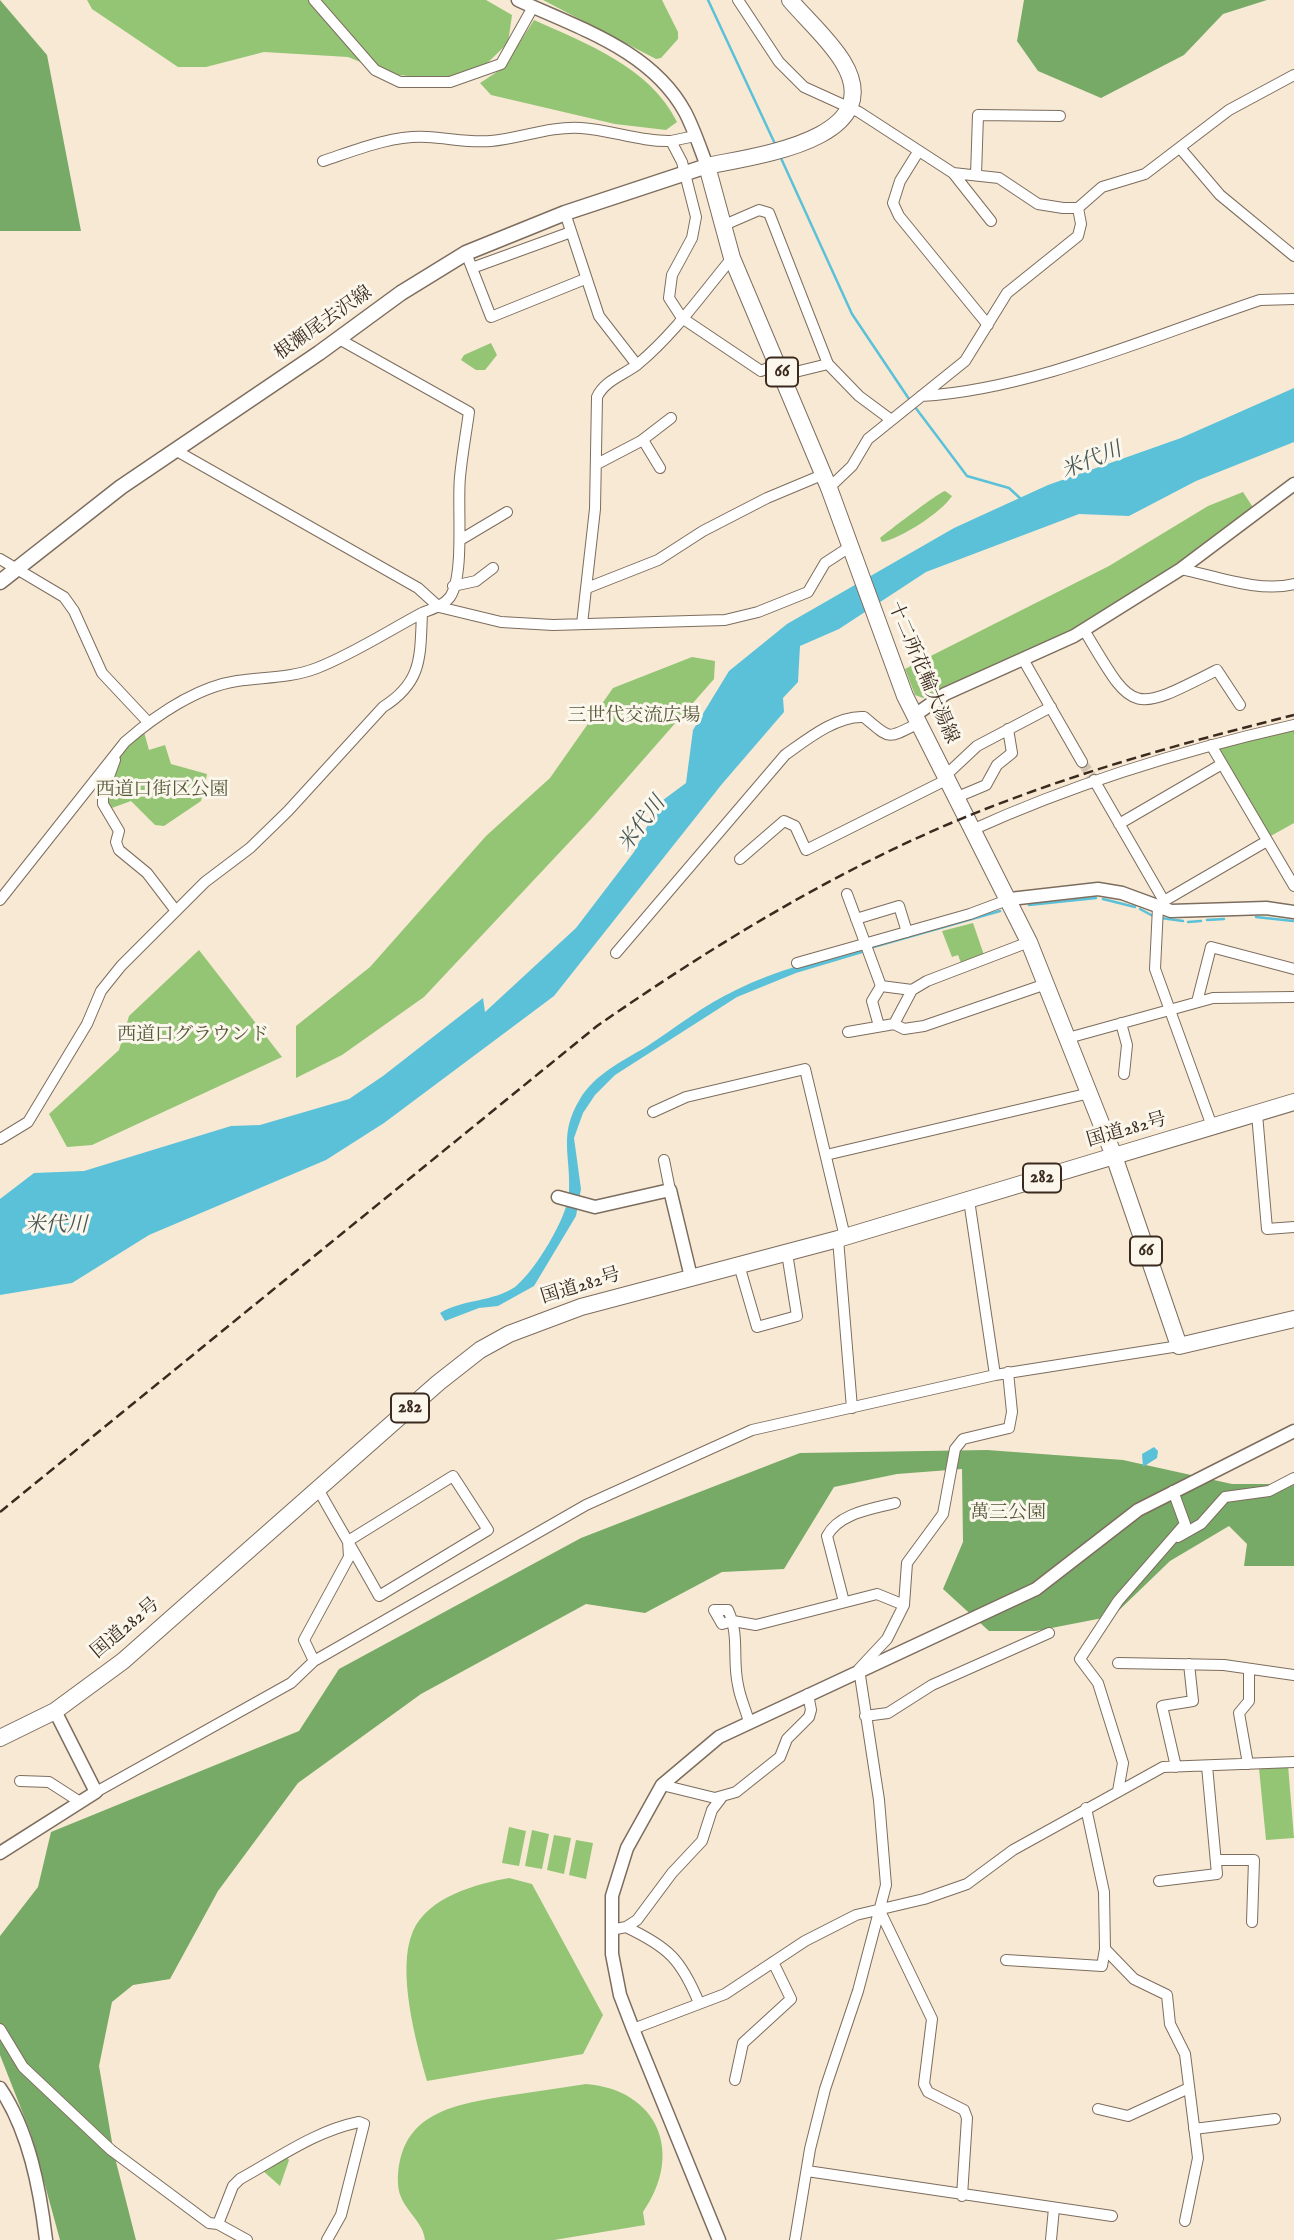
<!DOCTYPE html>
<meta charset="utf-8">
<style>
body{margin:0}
canvas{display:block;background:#f7e9d4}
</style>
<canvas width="1294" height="2240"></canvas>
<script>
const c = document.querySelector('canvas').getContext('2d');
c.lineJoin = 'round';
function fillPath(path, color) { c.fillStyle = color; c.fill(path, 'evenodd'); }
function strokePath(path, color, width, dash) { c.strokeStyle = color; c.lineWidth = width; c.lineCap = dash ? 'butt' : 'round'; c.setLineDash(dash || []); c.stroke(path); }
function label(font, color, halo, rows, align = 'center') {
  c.font = font + ' "IM FELL English","Noto Serif JP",serif'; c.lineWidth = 6; c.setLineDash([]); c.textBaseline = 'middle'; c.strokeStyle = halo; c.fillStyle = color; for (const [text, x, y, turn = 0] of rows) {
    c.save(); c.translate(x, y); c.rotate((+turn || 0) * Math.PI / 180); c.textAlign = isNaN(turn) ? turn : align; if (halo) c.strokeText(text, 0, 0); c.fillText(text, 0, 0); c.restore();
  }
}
fillPath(new Path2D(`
 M87 0H486L512 15 508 43 477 73 435 79 390 74 348 57 264 52 206 67H178L92 9Z
 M543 0H662L678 32V39L661 58 656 59Z
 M534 20C587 44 650 67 677 122L666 130 615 124 491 95 480 83 503 68Z
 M491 343 497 355 485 370H476L461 360 464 355Z
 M945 491 952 496C942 512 900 539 882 542L880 538C890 530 939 492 945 491Z
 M1243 492 1254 509C1189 555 1126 602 1056 639 1013 662 966 676 923 698L915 695 905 669 1109 566 1208 506Z
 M692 657 715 661 714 679 592 818 424 997 342 1055 296 1078V1026L370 967 486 836 550 778 613 688Z
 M1294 729V823L1269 837 1215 749Z
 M144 732 149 750 165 745 171 764 207 774 201 801 164 826 155 825 131 801 109 809C96 782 124 748 144 732Z
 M973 923 984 955 961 963 958 955 952 957 942 931Z
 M199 950 282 1057 92 1145 67 1147 49 1114 119 1050 129 1016Z
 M1288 1765 1294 1838 1266 1840 1259 1768Z
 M509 1827 526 1831 519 1866 502 1863Z
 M532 1830 549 1834 542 1869 525 1866Z
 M554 1835 571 1838 564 1874 547 1870Z
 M576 1840 593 1843 586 1879 569 1875Z
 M509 1878 532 1884 603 2015 583 2054 427 2081C416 2042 396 1970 413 1931 428 1897 476 1884 509 1878Z
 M586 2084C659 2090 684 2154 643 2212L645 2225 554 2240H425C423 2219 399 2208 398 2184 397 2114 451 2105 506 2096 533 2092 560 2088 586 2084Z
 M287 2157 289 2160 280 2186 262 2170Z`), '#94c574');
fillPath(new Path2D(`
 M0 0 47 55 81 231H0Z
 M1024 0H1267L1223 14 1184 55 1101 98 1038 71 1017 41Z
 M987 1450 1123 1460 1232 1484H1294V1566H1244L1247 1544 1229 1526 1170 1561 1113 1616 1036 1631H989L943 1589 963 1542 962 1469 897 1474 834 1487 784 1569 722 1572 645 1613 586 1604 421 1694 298 1783 218 1891 170 1979 133 1985 112 2002 99 2066 114 2154 136 2240H60L31 2134 0 2055V1936L38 1887 51 1832 299 1731 339 1669 581 1538 800 1453Z`), '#7a6');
fillPath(new Path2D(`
 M1294 388V442L1196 481 1129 516 1079 514 926 572 839 629 800 646 798 682 783 698 784 712 722 784 554 996 384 1123 326 1160 149 1235 72 1283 0 1295V1199L34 1173 84 1171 231 1126 260 1125 349 1099 383 1076 483 998 485 1012 576 928 634 852 659 803 686 783 693 730 729 671 787 624 954 528 1048 485 1181 438Z
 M862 948 863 953 796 973 737 997 615 1075 595 1095 583 1113 574 1138 581 1189 576 1216 534 1286 498 1306 479 1308 445 1321 440 1313C463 1299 493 1302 515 1287 535 1271 568 1217 569 1192 571 1155 558 1135 580 1099 594 1075 622 1061 646 1047 675 1028 704 1005 736 990 775 970 820 960 862 948Z
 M1154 1447 1158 1451 1157 1458 1143 1467 1142 1454Z`), '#5bc1d9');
strokePath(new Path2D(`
 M708 0 776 146
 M780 156 852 314 911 402
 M915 407 967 476 1009 488 1022 500
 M1103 899 1135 907
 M1029 905 1096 898
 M1140 909 1153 916
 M1256 917 1293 921
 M1161 918 1183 921
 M1207 920 1224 919
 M1188 922 1201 921
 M870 948 1000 911`), '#5bc1d9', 2.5);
strokePath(new Path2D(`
 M1082 762 1094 780`), '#d1c3b0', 10, [10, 5]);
const minor = new Path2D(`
 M314 0 375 70 400 82H450L501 64 533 7
 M738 0 779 62 804 87 859 112 953 173 999 178 1038 204 1063 208H1078L1102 187 1145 174 1229 110 1294 75
 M671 141 695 136
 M1180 148 1220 195 1294 256
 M918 152 900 181 893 203 899 216 988 325
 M323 161C356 150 392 135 427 137 449 138 469 143 491 141 522 138 550 126 581 128 612 130 640 142 671 141L682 162 696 217 692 238 672 275 669 298 682 318 761 371 779 363
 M953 173 991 221
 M976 175 978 115 1060 116
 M565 213 599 316 637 365
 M722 226 759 210 769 213 828 364 783 375
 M466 253 491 317 585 279
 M472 268 571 232
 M828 364 859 396 890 419
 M921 396C1031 390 1155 335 1260 300L1294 299
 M643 440 660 468
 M175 450 418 588 439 607 501 622 553 625 725 620 758 612 808 592 825 563 848 548
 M597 464 641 441 671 418
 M829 488 852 466 868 439 965 361 1007 293 1078 236 1081 224 1078 208
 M460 540 507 512
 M0 559 64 597 74 611 102 673 148 722
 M1181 569C1215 576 1260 593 1294 584
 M453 586 476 581 493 568
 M587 588 658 560 703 531 767 498 822 475
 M582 624 595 509 597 397C605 380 624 375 638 364 675 333 702 294 732 258
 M1084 630C1134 713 1129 715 1217 670L1240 705
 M1024 661 1082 762
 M1211 745 1294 886
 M115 760 103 793V804L119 831 116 842 119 850 147 873 176 911
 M945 776 977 746 1051 707
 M1094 780 1164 901 1158 907 1155 969 1213 1129
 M955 798 986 785 997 765 1012 753 1008 729
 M1119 824 1222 764
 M972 830C1075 783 1183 750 1294 725
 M740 859 784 821 795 826 806 850 946 780
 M847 894 881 986 912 990
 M0 900 125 742C155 716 197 687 237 681 264 677 291 678 317 668 353 654 388 631 422 613 432 609 443 606 450 597 465 575 457 505 460 477 462 455 466 434 469 412L339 339
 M1164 901 1267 841
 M856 919 899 906 907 932
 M616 953 785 755C806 740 837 715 864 717 891 739 885 740 919 723
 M797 963 970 914 1010 899
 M1197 1002 1211 947 1294 969
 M1121 1023 1127 1045 1124 1074
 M894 1024 912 990 927 981 1029 942
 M879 1026 872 1001 881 986
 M848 1032 894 1024 904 1029 924 1026 1046 984
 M1068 1038 1213 998 1294 997
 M653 1112 686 1097 805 1069 845 1237
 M1257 1114 1267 1229 1294 1227
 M0 1139 28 1122 87 1024 101 991 121 966 205 882 250 848 288 811 383 707C423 682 420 656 422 613
 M826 1155 1090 1093
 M664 1160 670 1190
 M969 1200 995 1375
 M838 1239 852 1408
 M739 1265 757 1327 797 1316 787 1253
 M1178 1537 1201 1524 1225 1497 1269 1491 1294 1478
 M844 1602 827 1536C839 1513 872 1509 895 1503
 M314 1661 304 1640 349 1557 348 1541 453 1476 488 1530 379 1596C359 1560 338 1525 318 1489
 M1118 1663 1224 1665 1294 1675
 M865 1716 888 1713 932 1685 1049 1633
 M749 1722C746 1710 740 1698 738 1685 732 1659 740 1636 728 1610H714L722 1624 733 1621 756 1625 877 1594 904 1605
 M1248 1764 1239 1713 1249 1701V1670
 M1176 1767 1162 1706 1193 1701 1189 1664
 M20 1781 49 1782 80 1802
 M662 1785 715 1798 736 1792 780 1757 787 1739 809 1717 811 1710 808 1694
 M1118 1791 1123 1763 1098 1683 1080 1659 1118 1601 1185 1524 1173 1491
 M96 1792 291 1683 314 1661 586 1505 752 1430 995 1375 1179 1346
 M1086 1808 1104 1892 1105 1949 1134 1979 1167 1995 1170 2024 1185 2054 1198 2158 1185 2221
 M1216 1860H1254L1252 1922
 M1159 1881 1217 1874 1207 1766
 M880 1911 932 2019 924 2084 928 2092 964 2110 967 2118 962 2196
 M626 1927C668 1947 681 1959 699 2003
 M611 1930 626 1927 637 1920 672 1873 702 1841 712 1810 722 1797
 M1006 1960 1102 1966 1105 1949
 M0 2029 23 2067 111 2150 209 2223 218 2224 247 2240
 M633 2029 725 1994 805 1941 856 1915 924 1899 967 1884 1013 1850 1163 1767 1294 1762
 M735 2080 743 2043 791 1999 773 1962
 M1098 2109 1128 2116 1189 2088
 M1194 2129 1275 2119
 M807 2171 1112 2216
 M218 2224 233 2186 240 2179C280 2157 315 2131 359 2122L364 2124 341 2215 327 2240
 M795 2240 810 2149 825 2089 858 1991 886 1885 879 1800 859 1669 887 1639 904 1605 907 1563 943 1514 955 1449 963 1439 1009 1428 1012 1412 1008 1372
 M1051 2240 1054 2208`);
const tertiary = new Path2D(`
 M518 0C578 28 651 50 685 112 694 129 700 148 707 166
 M915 715 945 694 1074 636 1181 569 1294 484
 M1010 899 1098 889 1122 893 1171 911 1266 908 1294 912
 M558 1197 595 1207 670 1190 691 1277
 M0 1853 96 1792 55 1711
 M0 2088C29 2131 40 2189 46 2240
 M719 2240 633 2029 620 1995 612 1954V1896L627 1848 662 1785 719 1737 1036 1589 1138 1510 1294 1431`);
const secondary = new Path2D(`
 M0 582 121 487 319 353 401 293 466 253 565 213 707 166`);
const primary = new Path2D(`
 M790 0C807 20 829 39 843 62 890 140 754 156 707 166L732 258 829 488 905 696 1029 942 1114 1156 1179 1346 1294 1319`);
const trunk = new Path2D(`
 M0 1738 55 1711 123 1661 438 1383 480 1350 509 1334 581 1307 838 1239 1294 1102`);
strokePath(minor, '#7d6d5e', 12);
strokePath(tertiary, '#7d6d5e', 15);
strokePath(secondary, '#7d6d5e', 17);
strokePath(primary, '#7d6d5e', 18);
strokePath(trunk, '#7d6d5e', 18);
strokePath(minor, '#fff', 10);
strokePath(tertiary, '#fff', 12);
strokePath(secondary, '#fff', 14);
strokePath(primary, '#fff', 16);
strokePath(trunk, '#fff', 16);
strokePath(new Path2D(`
 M0 1512 597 1026C701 954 810 886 926 834 1044 781 1170 746 1294 715`), '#3b2a1e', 2.5, [10, 5]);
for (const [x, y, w] of [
 [782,372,32],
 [1042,1178,38],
 [1146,1251,32],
 [410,1408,38]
]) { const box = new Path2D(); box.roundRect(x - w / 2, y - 14.5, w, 29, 5); c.fillStyle = '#fbf7ec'; c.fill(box); strokePath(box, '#3b2a1e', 2); }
label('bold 18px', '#3b2a1e', null, [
 ["66",782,372],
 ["282",1042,1178],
 ["66",1146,1251],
 ["282",410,1408]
]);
label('19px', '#3b2a1e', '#fbf7ec', [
 ["根瀬尾去沢線",324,324,-35],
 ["十二所花輪大湯線",922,673,67],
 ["国道282号",1127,1131,-16],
 ["国道282号",581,1287,-17],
 ["国道282号",126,1629,-40]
]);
label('19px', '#565838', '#fbf7ec', [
 ["三世代交流広場",634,717],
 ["西道口街区公園",162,791],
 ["西道口グラウンド",193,1036],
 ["萬三公園",1008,1514]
]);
label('italic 21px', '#455756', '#fbf7ec', [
 ["米代川",1092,462,-22],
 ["米代川",643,825,-53],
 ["米代川",56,1227]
]);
</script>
